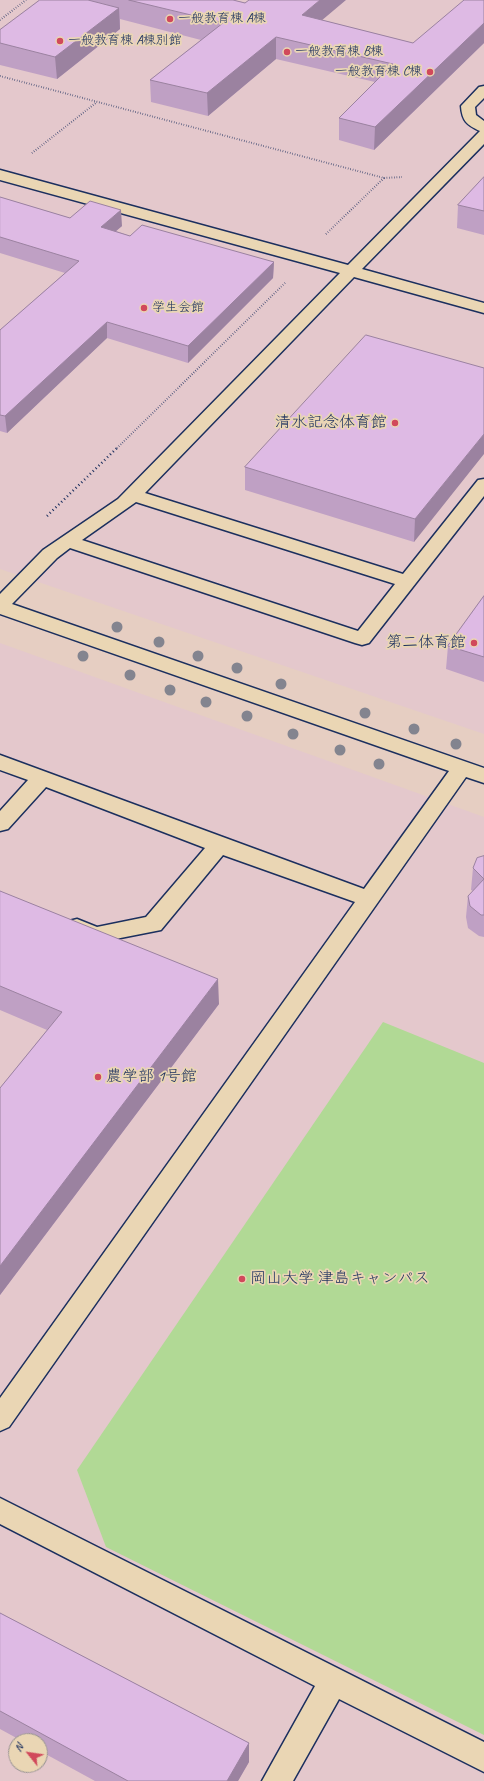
<!DOCTYPE html>
<meta charset="utf-8">
<style>
body{margin:0}
#map{position:relative;width:484px;height:1781px;overflow:hidden;background:#e6cec2;font-family:Caveat,sans-serif}
canvas{display:block}
.north{position:absolute;left:8px;top:1733px;width:40px;height:40px;box-sizing:border-box;background:#ead6b4;border:1px solid #979392;border-radius:50%;rotate:300deg;font-size:11px;font-weight:700;line-height:16px;text-align:center;color:#1b2f5e}
.north::after{content:'';display:block;margin:auto;width:14px;height:18px;background:#d1495b;clip-path:polygon(50% 0,100% 100%,50% 72%,0 100%)}
</style>
<div id="map">
<canvas width="484" height="1781"></canvas>
<div class="north">N</div>
</div>
<script>
const c = document.querySelector('canvas').getContext('2d');
c.lineJoin = 'round';
function fillPath(path, color) { c.fillStyle = color; c.fill(path, 'evenodd'); }
function strokePath(path, color, width, dash) { c.strokeStyle = color; c.lineWidth = width; c.lineCap = dash ? 'butt' : 'round'; c.setLineDash(dash || []); c.stroke(path); }
function label(font, color, halo, rows, align = 'center') {
  c.font = font + ' Caveat,"Klee One",sans-serif'; c.lineWidth = 3.5; c.setLineDash([]); c.textBaseline = 'middle'; c.strokeStyle = halo; c.fillStyle = color; for (const [text, x, y, turn = 0] of rows) {
    c.save(); c.translate(x, y); c.rotate((+turn || 0) * Math.PI / 180); c.textAlign = isNaN(turn) ? turn : align; if (halo) c.strokeText(text, 0, 0); c.fillText(text, 0, 0); c.restore();
  }
}
fillPath(new Path2D(`
 M0 0H484V734L0 569Z
 M0 643 484 817V1781H0ZM16 1741H40V1765H16Z`), '#e4c8cc');
fillPath(new Path2D(`
 M383 1022 484 1063V1735L106 1547 77 1470Z`), '#b1d995');
const minor = new Path2D(`
 M484 86V98L475 107 476 115 484 121V144L362 269 484 303V313L354 277 145 493 403 574 478 480 484 479V496L369 643 362 645 355 643 70 548 57 558 12 604 484 768V783L466 777 9 1427 0 1431V1398L355 902 223 855 161 930 95 943C85 940 71 937 66 927L69 921 77 919 97 927 146 917 205 848 46 787 8 829 0 831V811L28 780 0 770V755L364 889 449 771 0 614V594L43 550 118 499 340 273 0 180V170L348 265 480 131C467 125 462 121 461 106L479 87ZM136 502 395 584 358 631 82 540Z
 M0 1498 484 1742V1772L339 1699 293 1781H262L315 1686 0 1524Z`);
strokePath(minor, '#1b2f5e', 3);
strokePath(new Path2D(`
 M0 20 26 0
 M0 76 384 178 402 177
 M32 153 97 102
 M326 234 384 178
 M117 448 285 283`), '#1b2f5e', 2, [0.5, 2]);
strokePath(new Path2D(`
 M47 516 118 447`), '#1b2f5e', 2.5, [1, 3]);
fillPath(minor, '#ead6b4');
c.fillStyle = '#83848f';
for (const [x, y] of [
 [117,627],
 [159,642],
 [83,656],
 [198,656],
 [237,668],
 [130,675],
 [281,684],
 [170,690],
 [206,702],
 [365,713],
 [247,716],
 [414,729],
 [293,734],
 [456,744],
 [340,750],
 [379,764]
]) { c.beginPath(); c.arc(x, y, 5.5, 0, 2 * Math.PI); c.fill(); }
fillPath(new Path2D(`
 M40 0H233L322 20 413 43 484 0V43L374 150 339 140V118L375 82 276 59 208 116 151 102 150 80 201 40 120 19V29L57 79 0 65V30Z
 M484 177V235L457 228 458 205Z
 M0 197 70 218 122 226 116 231 130 236 274 262 273 278 188 363 107 338 7 433 0 431V330L65 273 0 253Z
 M484 368 414 542 245 490V467Z
 M484 596V682L446 669 448 646Z
 M484 856V937L479 936 468 928 466 917 468 896 473 891 471 890 473 868Z
 M0 891 219 1004 0 1295V1088L47 1030 0 1010Z
 M0 1613 249 1743V1762L238 1781H95L40 1751V1741H22L0 1729Z`), '#bfa0c4');
fillPath(new Path2D(`
 M320 0H346L302 37V15Z
 M119 8 120 29 57 79 55 57Z
 M484 23V43L374 150 375 127Z
 M276 37V59L208 116 207 93Z
 M121 210 122 226 102 243 101 227Z
 M274 262 273 278 188 363V346Z
 M107 322V338L7 433 5 416Z
 M484 434V454L414 542 415 519Z
 M218 979 219 1004 0 1295V1266Z
 M249 1743V1762L238 1781H227Z`), '#9b82a0');
const building = new Path2D(`
 M40 0H88L119 8 55 57 0 43V30Z
 M129 0H233L245 3 249 0H320L302 15 413 43 464 0H484V23L375 127 339 118 393 64 276 37 207 93 150 80 223 23Z
 M484 177V211L458 205Z
 M0 197 70 218 90 201 121 210 101 227 130 236 142 225 274 262 188 346 107 322 5 416 0 415V330L79 261 0 237Z
 M366 335 484 368V434L415 519 245 467Z
 M484 596V657L448 646Z
 M484 856V915H481L470 906 468 896 484 879 473 868 477 858Z
 M0 891 218 979 0 1266V1088L62 1012 0 986Z
 M0 1613 249 1743 227 1781H128L0 1711Z`);
fillPath(building, '#debae4');
strokePath(building, '#9b82a0', 1);
for (const [x, y, r, color] of [
 [170,19,4,"#d1495b"],
 [60,41,4,"#d1495b"],
 [287,52,4,"#d1495b"],
 [430,72,4,"#d1495b"],
 [144,308,4,"#d1495b"],
 [395,423,4,"#d1495b"],
 [474,643,4,"#d1495b"],
 [98,1077,4,"#d1495b"],
 [242,1279,4,"#d1495b"]
]) { const dot = new Path2D(); dot.arc(x, y, r, 0, 2 * Math.PI); c.fillStyle = color; c.fill(dot); strokePath(dot, '#ead6b4', 1.5); }
label('13px', '#1b2f5e', '#ead6b4', [
 ["一般教育棟 A棟",178,19],
 ["一般教育棟 A棟別館",68,41],
 ["一般教育棟 B棟",295,52],
 ["一般教育棟 C棟",422,72,"right"],
 ["学生会館",152,308]
], 'left');
label('16px', '#1b2f5e', '#ead6b4', [
 ["清水記念体育館",387,423],
 ["第二体育館",466,643],
 ["農学部 1号館",106,1077,"left"],
 ["岡山大学 津島キャンパス",250,1279,"left"]
], 'right');
</script>
